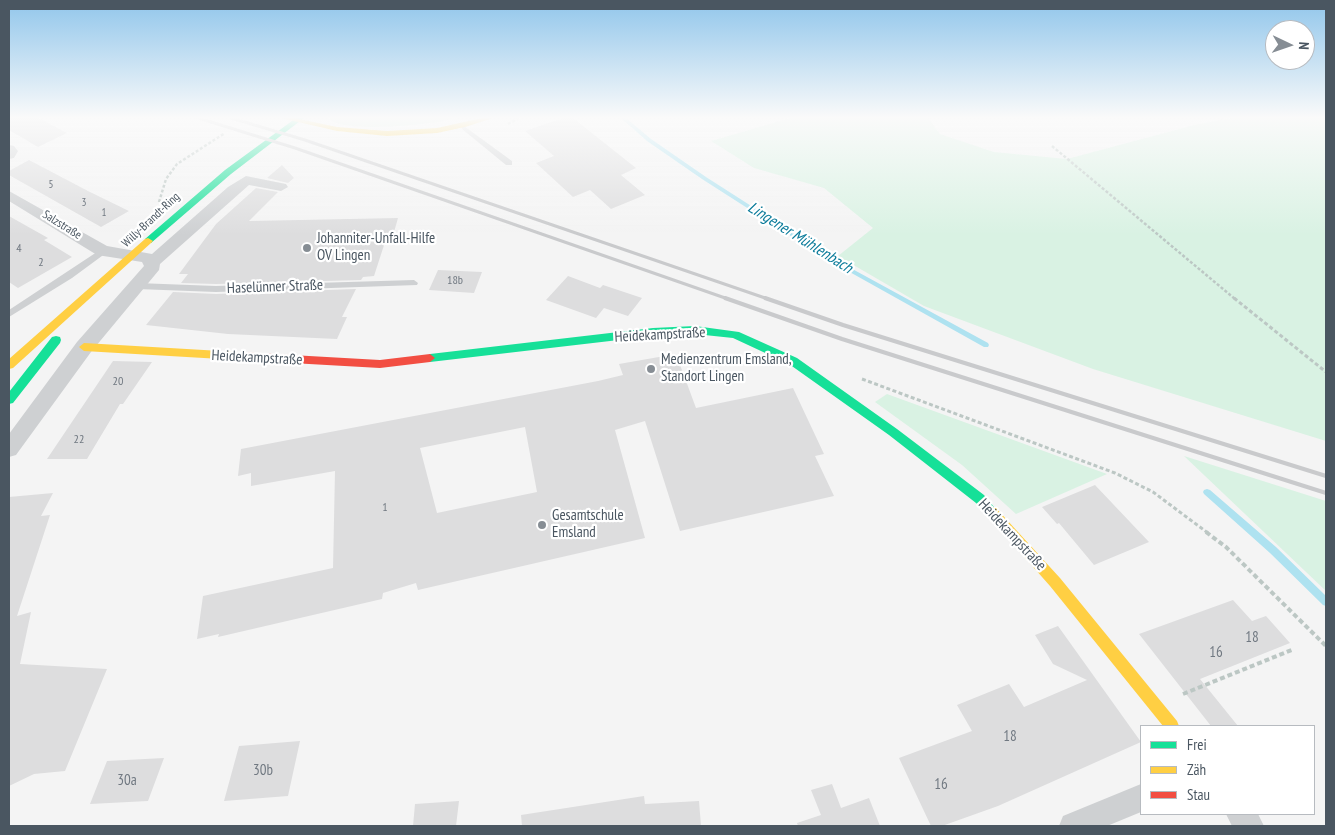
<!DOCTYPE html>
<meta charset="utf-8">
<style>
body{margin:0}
#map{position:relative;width:1335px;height:835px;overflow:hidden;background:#f4f4f4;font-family:"PT Sans Narrow",sans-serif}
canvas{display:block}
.frame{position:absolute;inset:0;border:10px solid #4a5661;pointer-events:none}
.legend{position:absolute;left:1140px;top:725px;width:175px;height:90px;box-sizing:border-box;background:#fff;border:1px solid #b7bbc0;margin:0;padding:6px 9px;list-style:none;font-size:15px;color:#4a5661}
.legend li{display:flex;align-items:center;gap:10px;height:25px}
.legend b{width:25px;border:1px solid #b7bbc0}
.north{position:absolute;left:1265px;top:20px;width:50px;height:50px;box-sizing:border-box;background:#fff;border:1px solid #b7bbc0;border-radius:50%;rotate:93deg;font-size:14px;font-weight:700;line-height:20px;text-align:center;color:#4a5661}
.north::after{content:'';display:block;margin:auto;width:18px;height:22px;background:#868d94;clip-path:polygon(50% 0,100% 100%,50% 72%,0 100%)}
</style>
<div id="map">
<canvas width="1335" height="835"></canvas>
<div class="frame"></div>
<ul class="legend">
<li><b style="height:6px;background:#16e098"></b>Frei</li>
<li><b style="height:6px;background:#ffcf43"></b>Zäh</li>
<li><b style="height:6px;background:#f24e42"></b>Stau</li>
</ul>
<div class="north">N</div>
</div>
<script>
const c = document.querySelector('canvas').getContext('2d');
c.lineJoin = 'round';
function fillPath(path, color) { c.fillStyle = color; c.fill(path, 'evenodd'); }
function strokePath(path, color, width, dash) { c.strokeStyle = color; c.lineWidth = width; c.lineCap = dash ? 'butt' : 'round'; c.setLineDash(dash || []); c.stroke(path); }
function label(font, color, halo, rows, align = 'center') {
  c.font = font + ' "PT Sans Narrow",sans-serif'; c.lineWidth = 4.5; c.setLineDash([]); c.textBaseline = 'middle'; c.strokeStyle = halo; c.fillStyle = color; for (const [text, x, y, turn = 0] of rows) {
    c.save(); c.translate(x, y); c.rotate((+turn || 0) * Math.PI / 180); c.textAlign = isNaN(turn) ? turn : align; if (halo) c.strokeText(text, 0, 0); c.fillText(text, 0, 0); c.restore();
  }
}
fillPath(new Path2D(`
 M329 118H455C436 125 337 134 329 118Z
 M790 118H928L940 134 994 152 1067 159 1194 125 1231 118H1326V441L1093 369 924 306 838 256 873 228 824 188 754 168 711 141Z
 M887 394 1107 474 1016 514 962 465 875 402Z
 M1184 456 1326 501V591Z`), '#d9f2e3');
fillPath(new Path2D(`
 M621 118H626L651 139 706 177 834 259 988 343 989 345 988 347H984L830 261 702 179 647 141Z
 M1207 489 1210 490 1276 547 1326 596V606L1323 605 1270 553 1204 494 1203 492 1204 490Z`), '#aee2f0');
fillPath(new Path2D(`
 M9 118H39L67 133 38 147 9 130Z
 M563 118H573L636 168 621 175 645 195 611 209 590 190 573 197 536 163 554 156 525 131Z
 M29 160 88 191 129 211 101 227 9 175V171Z
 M282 165 294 178 288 183 267 178Z
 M256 188 278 192 249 221 398 218 392 239H386L374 276 363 277 361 280 216 284 181 283 188 274H179L216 224Z
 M9 216 48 238 44 240 72 257 18 288 9 282Z
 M438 270 482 272 474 293 429 290Z
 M568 276 600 288 603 285 642 298 628 316 604 308 596 318 546 300Z
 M356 289 342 317H347L337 339 228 334 146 325 173 292 216 294Z
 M676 354 696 408 793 388 824 454 815 456 834 496 680 531 645 421 615 430 645 538 418 590 416 583 383 593 382 599 218 637 219 634 197 639 203 596 333 568 335 471 251 486V473L238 476 241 449 598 381 623 375 619 364ZM525 427 537 492 437 513 420 448Z
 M113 361 152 362 123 404H120L87 459H47Z
 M1095 485 1149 542 1094 565 1059 523 1057 524 1042 507Z
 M53 493 41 516 50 515 17 616 31 612 20 664 107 669 65 771 34 774 9 786V497Z
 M1233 600 1252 621 1266 616 1290 643 1200 679 1238 726H1211L1139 634Z
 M1058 626 1141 742 998 806 942 826H931L899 758 972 731 957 705 1009 684 1024 707 1087 680 1053 664 1035 635Z
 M300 741 288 796 224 801 239 746Z
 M164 758 148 801 90 804 107 761Z
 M832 784 841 808 869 798 880 826H798L797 823 821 815 811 790Z
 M644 796 645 804 699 801 701 826H522L521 815Z
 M459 801 456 826H413L415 804Z`), '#ddddde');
strokePath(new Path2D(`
 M508 124 519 118
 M1052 146 1235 299
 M159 202 166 179 177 164 225 133`), '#bcc7c4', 2.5, [3, 2]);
strokePath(new Path2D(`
 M1234 298 1326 372
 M862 379 1115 473 1153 492 1208 533`), '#bcc7c4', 3, [4, 2.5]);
strokePath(new Path2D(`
 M1206 532 1226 547 1326 646
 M1183 694 1294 649`), '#bcc7c4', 4, [5, 3]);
fillPath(new Path2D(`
 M464 126 512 161V165H506L462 129V127Z
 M103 248 107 251 106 253 72 278 9 317V310Z
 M414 280 418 283 417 285 216 292 137 289 133 286 137 283 216 286Z`), '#ced0d2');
fillPath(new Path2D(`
 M9 145 14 146 18 151 14 158 9 159Z
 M246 176 286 184 288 187 281 191 249 185 160 264 159 270 91 352 16 455 9 457V434L77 342 144 266 142 262 97 255 9 201V191L107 246 152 254 228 187Z
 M1141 784V812L1107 826H1059L1063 816Z
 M1226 814H1258L1264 826H1232Z`), '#ced0d2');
fillPath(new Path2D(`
 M296 118H304L231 174 151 243H145V239L225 170Z
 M695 326 739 332 797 358 897 429 984 495 998 512 996 516C987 519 982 509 976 503L889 435 789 364 733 338 695 334 653 336 430 362 425 358 430 354 653 328Z
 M56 336 60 337 61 340 60 343 13 403 9 404V392L52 337Z`), '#16e098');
fillPath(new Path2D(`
 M281 118H294L337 127 387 131 437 128 482 118H493L465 127 437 133 387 136 337 131Z
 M148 238 153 241 151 243 13 368 9 369V359L145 239Z
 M84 343 238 352 243 356 238 360 84 351 79 347Z
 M992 507 996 508 1060 578 1177 721 1179 726H1163L1050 586 988 516 986 512 988 508Z`), '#ffcf43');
fillPath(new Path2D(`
 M238 352 380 360 430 354 435 358 430 362 380 368 238 360 233 356Z`), '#f24e42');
strokePath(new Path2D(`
 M198 118 295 148 728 299
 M231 118 305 140 768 299`), '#c9cacc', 3);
strokePath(new Path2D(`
 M725 298 842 339 1326 493
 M765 298 843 325 1326 476`), '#c9cacc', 4);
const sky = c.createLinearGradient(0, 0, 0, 235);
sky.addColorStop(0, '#91c6eb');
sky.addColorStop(0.5, '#fafafa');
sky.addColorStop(1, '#fafafa00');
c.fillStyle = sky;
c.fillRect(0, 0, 1335, 235);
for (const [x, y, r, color] of [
 [307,248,5,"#868d94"],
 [651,369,5,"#868d94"],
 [542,525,5,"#868d94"]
]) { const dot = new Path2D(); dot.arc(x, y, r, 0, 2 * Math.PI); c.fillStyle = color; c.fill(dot); strokePath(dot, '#fff', 2); }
label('11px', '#707881', null, [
 ["5",51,185],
 ["3",84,203],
 ["1",104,213]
]);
label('12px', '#4a5661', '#fff', [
 ["Willy-Brandt-Ring",151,220,-43],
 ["Salzstraße",62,225,32]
]);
label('12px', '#707881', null, [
 ["4",19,249],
 ["2",41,263],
 ["18b",455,281],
 ["20",118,382],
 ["22",79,440],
 ["1",385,508]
]);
label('15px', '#4a5661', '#fff', [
 ["Johanniter-Unfall-Hilfe",317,239],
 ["OV Lingen",317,256],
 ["Medienzentrum Emsland,",661,360],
 ["Standort Lingen",661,377],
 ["Gesamtschule",552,516],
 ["Emsland",552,533]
], 'left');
label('15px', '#4a5661', '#fff', [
 ["Haselünner Straße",275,287,-2],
 ["Heidekampstraße",660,335,-3],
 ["Heidekampstraße",257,358,3],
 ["Heidekampstraße",1012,535,47]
]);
label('15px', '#707881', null, [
 ["18",1252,638],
 ["16",1216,653],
 ["18",1010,737],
 ["30b",263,771],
 ["30a",127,781],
 ["16",941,785]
]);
label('italic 16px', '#0c7c9b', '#fff', [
 ["Lingener Mühlenbach",800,238,32]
]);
</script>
